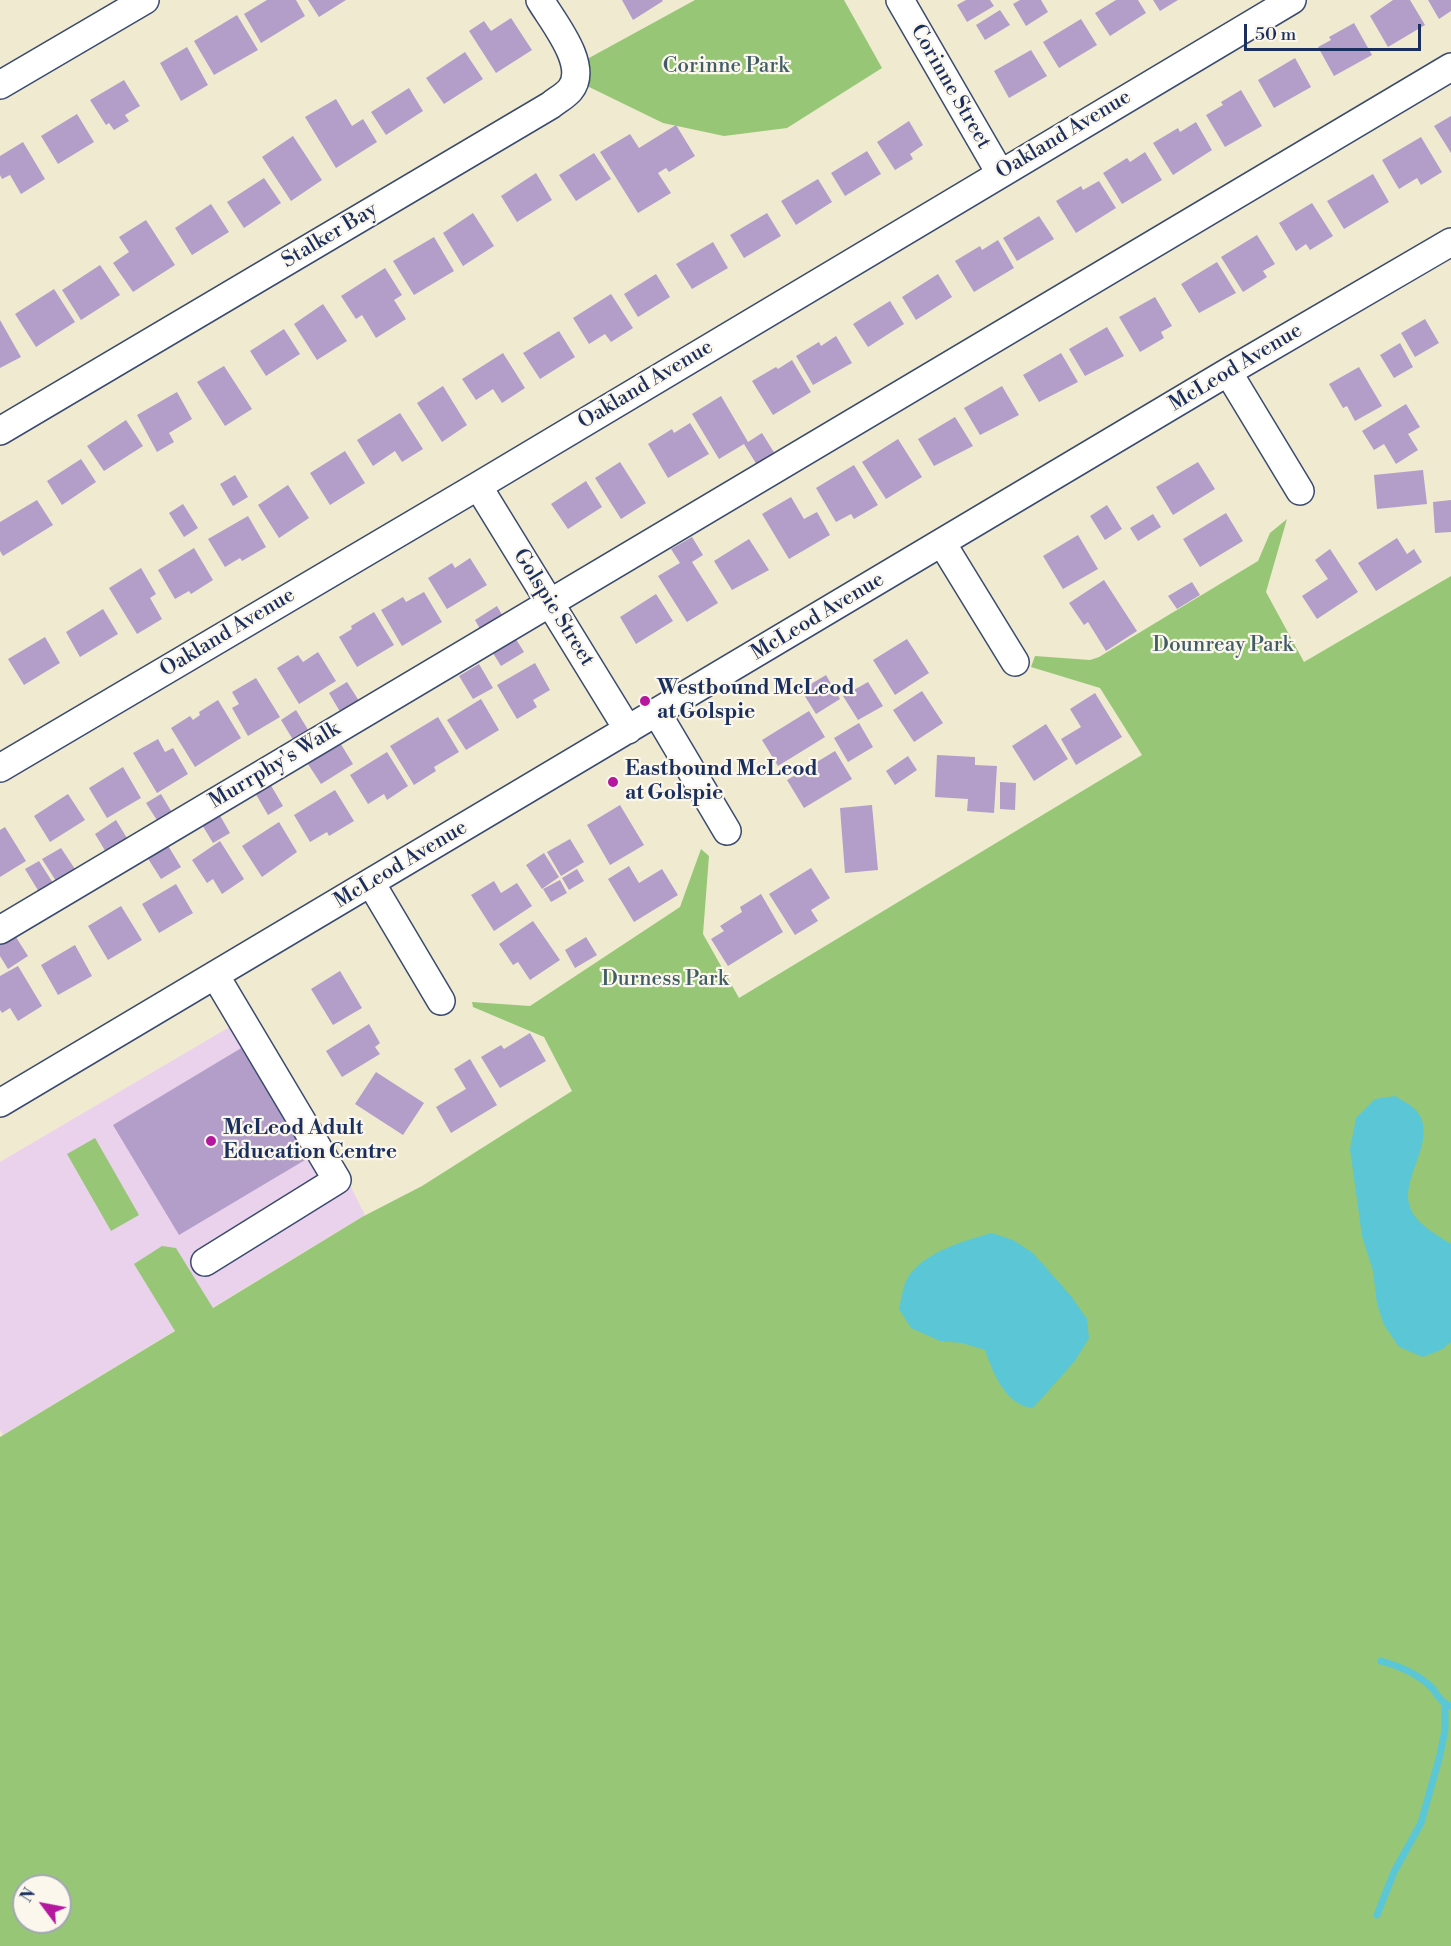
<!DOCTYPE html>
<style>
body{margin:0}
#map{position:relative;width:1451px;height:1946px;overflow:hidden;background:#f0ead1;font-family:"Libre Bodoni",serif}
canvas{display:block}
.north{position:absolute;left:12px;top:1874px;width:60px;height:60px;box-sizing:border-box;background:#fbf7ec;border:2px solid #a1a7b3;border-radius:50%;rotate:302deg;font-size:16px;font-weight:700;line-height:24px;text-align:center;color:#1b2f5e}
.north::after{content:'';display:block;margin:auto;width:21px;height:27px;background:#b5179e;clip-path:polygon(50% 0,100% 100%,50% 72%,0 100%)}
.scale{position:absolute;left:1244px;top:24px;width:177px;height:27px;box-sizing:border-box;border:3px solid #1b2f5e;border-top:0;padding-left:8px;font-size:18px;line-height:21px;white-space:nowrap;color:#1b2f5e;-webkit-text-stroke:4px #fbf7ec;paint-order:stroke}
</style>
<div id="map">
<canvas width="1451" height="1946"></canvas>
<div class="north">N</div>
<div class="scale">50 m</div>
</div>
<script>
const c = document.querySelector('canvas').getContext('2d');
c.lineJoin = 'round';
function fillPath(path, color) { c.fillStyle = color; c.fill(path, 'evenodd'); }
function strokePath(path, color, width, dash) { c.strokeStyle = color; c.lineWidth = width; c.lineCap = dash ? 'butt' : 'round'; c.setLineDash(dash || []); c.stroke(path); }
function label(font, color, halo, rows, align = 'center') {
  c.font = font + ' "Libre Bodoni",serif'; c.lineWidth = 4.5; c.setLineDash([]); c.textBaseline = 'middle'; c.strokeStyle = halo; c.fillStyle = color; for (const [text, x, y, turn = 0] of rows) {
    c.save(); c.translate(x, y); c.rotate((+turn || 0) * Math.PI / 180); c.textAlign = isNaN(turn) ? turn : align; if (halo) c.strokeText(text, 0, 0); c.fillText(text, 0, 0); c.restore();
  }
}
fillPath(new Path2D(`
 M250 1015 329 1143 365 1215 3 1435 0 1430V1162Z`), '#ead1ec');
fillPath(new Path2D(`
 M695 0H844L882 68 787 128 724 136 663 123 585 85 588 72 589 58Z
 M1287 519 1266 592 1304 662 1451 576V1946H0V1437L175 1331 134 1264 162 1246 176 1248 213 1308 362 1217 422 1186 572 1091 544 1037 473 1007 472 1002 530 1006 680 907 701 849 709 856 703 934 739 998 1142 755 1100 688 1031 667 1035 656 1090 660 1099 657 1258 561 1270 533ZM24 1886H60V1922H24Z
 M95 1138 139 1215 111 1231 67 1154Z`), '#97c776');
fillPath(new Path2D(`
 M1395 1096C1401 1100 1410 1104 1415 1109 1440 1136 1403 1173 1409 1203 1412 1222 1436 1234 1451 1244V1342L1443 1349 1423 1357 1399 1347 1384 1325 1377 1304 1373 1271 1362 1236 1350 1149 1356 1118 1375 1099Z
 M992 1233 1013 1240 1033 1253 1071 1296 1087 1319 1089 1338 1075 1361 1033 1408C1006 1406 993 1373 985 1350L962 1343 940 1341 911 1328 899 1309C902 1296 903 1283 911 1273 928 1251 967 1240 992 1233Z`), '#5bc6d5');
strokePath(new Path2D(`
 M1381 1661C1399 1666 1418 1674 1431 1687 1438 1694 1441 1704 1451 1706
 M1377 1915 1394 1872 1421 1823 1440 1755 1445 1730V1705`), '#5bc6d5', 7);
fillPath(new Path2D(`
 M267 0H296L305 16 261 43 244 14Z
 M308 0H346L319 17Z
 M622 0H662L663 1 633 20Z
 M966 0H990L994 6 967 22 957 5Z
 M1020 0H1041L1048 12 1026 26 1013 4Z
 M1116 0H1138L1146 13 1110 36 1095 13Z
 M1153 0H1178L1160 11Z
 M1393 0H1410L1425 25 1388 47 1370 16Z
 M1428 0H1451V11L1439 19Z
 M1000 10 1010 25 985 40 976 25Z
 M237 15 258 50 214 75 194 41Z
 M511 18 532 50 496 73 469 31 484 21 491 31Z
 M1081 19 1097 45 1059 68 1043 42Z
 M1354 23 1372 55 1334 76 1318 47 1331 40 1329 37Z
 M187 47 208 85 181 101 160 63Z
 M1031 50 1047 76 1009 98 994 71Z
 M465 52 483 79 444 104 426 78Z
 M1295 58 1311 87 1274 108 1258 80Z
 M124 80 140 106 125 115 129 121 114 130 109 123 106 125 90 100Z
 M409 88 423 111 386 135 371 112Z
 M1241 90 1262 126 1225 147 1206 115 1223 105 1221 102Z
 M336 99 352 126 363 119 377 142 336 168 305 117Z
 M77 114 94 142 58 164 41 136Z
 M1451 116V153L1434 126Z
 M909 121 923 145 910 154 913 159 895 170 877 142Z
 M1196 122 1212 150 1173 175 1153 143 1178 128 1180 132Z
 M676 125 695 156 669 172 666 168 658 173 671 193 638 213 600 152 630 134 639 148Z
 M293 136 322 180 291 201 262 157Z
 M1421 137 1442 172 1421 185 1417 178 1399 189 1382 160Z
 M23 142 45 179 21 194 10 175 2 179 0 175V156Z
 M867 151 881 174 845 196 831 173Z
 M1145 152 1162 180 1122 204 1103 173 1127 158 1130 162Z
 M594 153 611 179 576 201 559 175Z
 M536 173 552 200 517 222 501 196Z
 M1373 174 1389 202 1344 229 1327 201Z
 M264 178 281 203 244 228 227 202Z
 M818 179 832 202 796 225 781 201Z
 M1099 181 1116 208 1076 233 1056 201 1081 186 1083 190Z
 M1312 203 1333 236 1310 250 1306 244 1296 251 1279 223Z
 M211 204 229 232 192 255 175 228Z
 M473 213 494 246 463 266 443 233Z
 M767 213 781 236 744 258 730 235Z
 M1039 216 1054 239 1017 261 1003 238Z
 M146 220 175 265 133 292 113 263 129 252 119 237Z
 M1257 235 1275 264 1263 271 1267 277 1243 292 1221 257Z
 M434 237 454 271 414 295 393 261Z
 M998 240 1014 268 974 292 955 261 980 246 982 250Z
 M713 242 728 268 692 289 676 264Z
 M1217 262 1236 293 1199 313 1181 284Z
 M100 265 120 295 81 320 62 290Z
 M385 268 402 295 394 300 406 319 376 338 362 315 356 319 341 296Z
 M656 274 670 297 638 317 624 294Z
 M938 274 952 297 916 320 902 297Z
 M54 289 75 322 36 347 15 314Z
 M611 294 633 328 611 342 605 334 589 344 573 318Z
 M1155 297 1172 326 1161 332 1164 338 1140 352 1119 317Z
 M890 301 904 324 868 347 853 324Z
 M323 304 347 341 317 360 294 324Z
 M1425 319 1439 343 1415 357 1401 333Z
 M0 320 21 357 0 368Z
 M1107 327 1124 356 1085 376 1069 349Z
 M284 329 300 354 266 376 250 351Z
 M559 331 575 357 540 379 523 353Z
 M836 336 852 363 813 385 796 356 819 342 821 346Z
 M1400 343 1413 367 1394 378 1380 355Z
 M503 353 525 388 502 403 493 389 476 400 462 379Z
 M1061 353 1078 382 1039 402 1023 375Z
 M792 360 811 392 773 415 752 381 776 367 778 369Z
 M224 366 252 409 225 426 197 382Z
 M1359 367 1382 406 1355 421 1347 406 1343 408 1329 384Z
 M443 386 467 425 442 442 417 403Z
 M1002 386 1019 415 980 435 964 408Z
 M177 392 192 419 169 433 174 442 157 452 137 415Z
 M721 396 748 442 762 433 775 454 757 465 744 444 719 459 692 414Z
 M1406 404 1420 427 1408 434 1418 450 1396 464 1384 444 1374 450 1362 431Z
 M400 413 423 449 402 462 395 451 373 466 357 440Z
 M955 417 973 446 934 466 918 439Z
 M126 420 143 446 104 471 87 446Z
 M690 423 709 454 668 478 648 444 672 429 674 433Z
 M898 439 922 477 886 499 862 462Z
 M345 451 365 483 330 505 310 473Z
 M81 459 96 482 62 505 47 481Z
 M620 462 646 503 621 519 595 478Z
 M1198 462 1215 489 1173 515 1156 487Z
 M854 465 878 505 854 519 851 514 836 522 816 488Z
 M1423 470 1427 504 1377 509 1374 475Z
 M235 475 248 497 233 506 220 484Z
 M586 481 602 507 568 529 551 504Z
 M288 485 309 518 279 538 258 505Z
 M791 497 804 519 817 512 830 535 789 559 762 514Z
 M37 500 53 525 3 556 0 551V522Z
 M1451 500V532L1435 533 1433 502Z
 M183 504 198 528 184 537 169 513Z
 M1107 505 1122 529 1105 540 1090 516Z
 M1226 513 1243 541 1200 567 1183 539Z
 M1153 514 1161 527 1138 541 1130 528Z
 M248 516 266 547 242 561 240 558 225 567 208 539Z
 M1078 535 1098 569 1063 589 1043 556Z
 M692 537 703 555 692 562 718 603 687 622 658 576 680 563 671 549Z
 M1397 538 1407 554 1414 549 1422 562 1376 591 1358 563Z
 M749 539 769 570 732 590 714 561Z
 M194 548 213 580 191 594 189 591 175 599 158 570Z
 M1330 549 1358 592 1317 619 1302 596 1328 579 1315 560Z
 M470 558 487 585 447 609 428 578 452 563 455 568Z
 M141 568 156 594 150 598 162 619 137 634 109 588Z
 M1104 580 1137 631 1106 651 1088 622 1084 625 1069 603Z
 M1192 582 1200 595 1177 609 1168 596Z
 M424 592 442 622 402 646 381 610 403 597 406 602Z
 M656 594 673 621 636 644 620 617Z
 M497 606 505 620 483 634 475 620Z
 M103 609 118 634 80 657 66 632Z
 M374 612 394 645 357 667 339 637 352 629 351 626Z
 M514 636 524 652 501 666 491 650Z
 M45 637 60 663 24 685 8 659Z
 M907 639 929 673 895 695 873 660Z
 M318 652 336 681 299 704 277 668 298 655 303 662Z
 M535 663 550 690 533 700 537 707 517 719 497 685Z
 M479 664 493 688 473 699 459 676Z
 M826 675 840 699 816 714 801 690Z
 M256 678 280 717 248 736 232 708 239 704 232 692Z
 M347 682 361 704 342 715 329 693Z
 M868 682 883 706 858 720 843 696Z
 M922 691 943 723 914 742 893 710Z
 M1095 693 1122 737 1076 765 1061 739 1081 727 1070 709Z
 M481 699 499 730 466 750 447 720Z
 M218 700 241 738 195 767 171 728 190 716 193 720 200 715 199 712Z
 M296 710 310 733 295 743 281 720Z
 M809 711 825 737 778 766 762 740Z
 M438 717 459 752 434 767 436 771 414 785 390 746Z
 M859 723 873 747 848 762 834 738Z
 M1046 724 1068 759 1034 781 1012 746Z
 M158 739 165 752 173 748 188 774 157 793 133 753Z
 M339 741 353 764 321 784 306 761Z
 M835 751 852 779 804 808 787 780Z
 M387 752 408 786 387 800 384 794 368 804 350 775Z
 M937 755 975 757V765L997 766 994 813 967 811 968 799 935 797Z
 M908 756 917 770 895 785 886 771Z
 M123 767 141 798 107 818 89 788Z
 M269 782 283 806 268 815 254 791Z
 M1000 782 1016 783 1015 810 1000 809Z
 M335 790 354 821 329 836 327 832 310 842 294 815Z
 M68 794 85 820 50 842 34 816Z
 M161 794 174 816 160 825 146 803Z
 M620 805 644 845 610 865 587 825Z
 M872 805 878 870 845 873 840 808Z
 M218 812 230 833 213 843 201 823Z
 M116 820 130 843 109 857 95 834Z
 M279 822 297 852 262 877 242 846Z
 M5 827 26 861 0 877V830Z
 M570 839 584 862 561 876 547 852Z
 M220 841 244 879 222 894 213 879 207 883 192 860Z
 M167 844 181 867 161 879 147 857Z
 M61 848 75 869 56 881 42 859Z
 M544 853 559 877 542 889 526 865Z
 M39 861 53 883 39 892 25 869Z
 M629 866 639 883 662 869 678 895 634 922 608 879Z
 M811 868 830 898 811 910 818 921 795 935 769 894Z
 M577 869 584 881 569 890 562 878Z
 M560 880 567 893 551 902 543 889Z
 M494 881 501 893 517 883 532 906 494 931 471 895Z
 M176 884 193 913 159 933 142 904Z
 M761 894 783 932 728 966 711 939 724 931 720 926 742 912 740 907Z
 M121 906 142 940 108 960 88 926Z
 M533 921 560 960 530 980 518 962 513 965 499 944Z
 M14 934 28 956 8 969 0 956V943Z
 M586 937 597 955 575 968 565 950Z
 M75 945 92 976 58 995 41 965Z
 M18 966 42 1006 18 1021 10 1008 2 1013 0 1010V976Z
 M340 971 362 1008 333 1025 311 989Z
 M369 1024 380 1043 375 1047 380 1054 342 1077 326 1051Z
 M530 1033 546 1061 500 1088 481 1057 501 1045 504 1049Z
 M243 1047 310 1157 179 1235 113 1125Z
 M470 1059 497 1105 451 1133 436 1107 466 1089 454 1069Z
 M376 1072 424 1103 403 1135 355 1104Z`), '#b29ec9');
const minor = new Path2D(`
 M900 0 1000 173
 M0 85 145 0
 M1228 372 1300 491
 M0 431 551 105C557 100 565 96 570 90 590 66 553 22 540 0
 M478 486 628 730
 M942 543 1015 662
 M657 713 727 831
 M0 768 478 486 1292 0
 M371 883 441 1001
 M0 930 1451 67
 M0 1103 1228 372 1451 242
 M205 1262 337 1180 215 975`);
strokePath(minor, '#3b4b6f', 30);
strokePath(minor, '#fff', 27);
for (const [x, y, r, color] of [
 [645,701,6,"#b5179e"],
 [613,782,6,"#b5179e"],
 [211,1141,6,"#b5179e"]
]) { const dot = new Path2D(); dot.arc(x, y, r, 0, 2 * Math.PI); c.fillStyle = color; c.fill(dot); strokePath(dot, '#fbf7ec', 2); }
label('21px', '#405d65', '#fbf7ec', [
 ["Corinne Park",726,67],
 ["Dounreay Park",1223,646],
 ["Durness Park",665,980]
]);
label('21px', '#1b2f5e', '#fbf7ec', [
 ["Corinne Street",950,87,60],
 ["Oakland Avenue",1064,135,-31],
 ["Stalker Bay",330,236,-31],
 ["McLeod Avenue",1236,368,-31],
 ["Oakland Avenue",646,385,-31],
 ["Golspie Street",553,608,58],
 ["McLeod Avenue",818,617,-31],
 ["Oakland Avenue",228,633,-31],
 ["Murrphy's Walk",275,766,-31],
 ["McLeod Avenue",401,865,-31]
]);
label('bold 21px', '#1b2f5e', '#fbf7ec', [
 ["Westbound McLeod",657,689],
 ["at Golspie",657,713],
 ["Eastbound McLeod",625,770],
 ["at Golspie",625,794],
 ["McLeod Adult",223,1129],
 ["Education Centre",223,1153]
], 'left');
</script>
